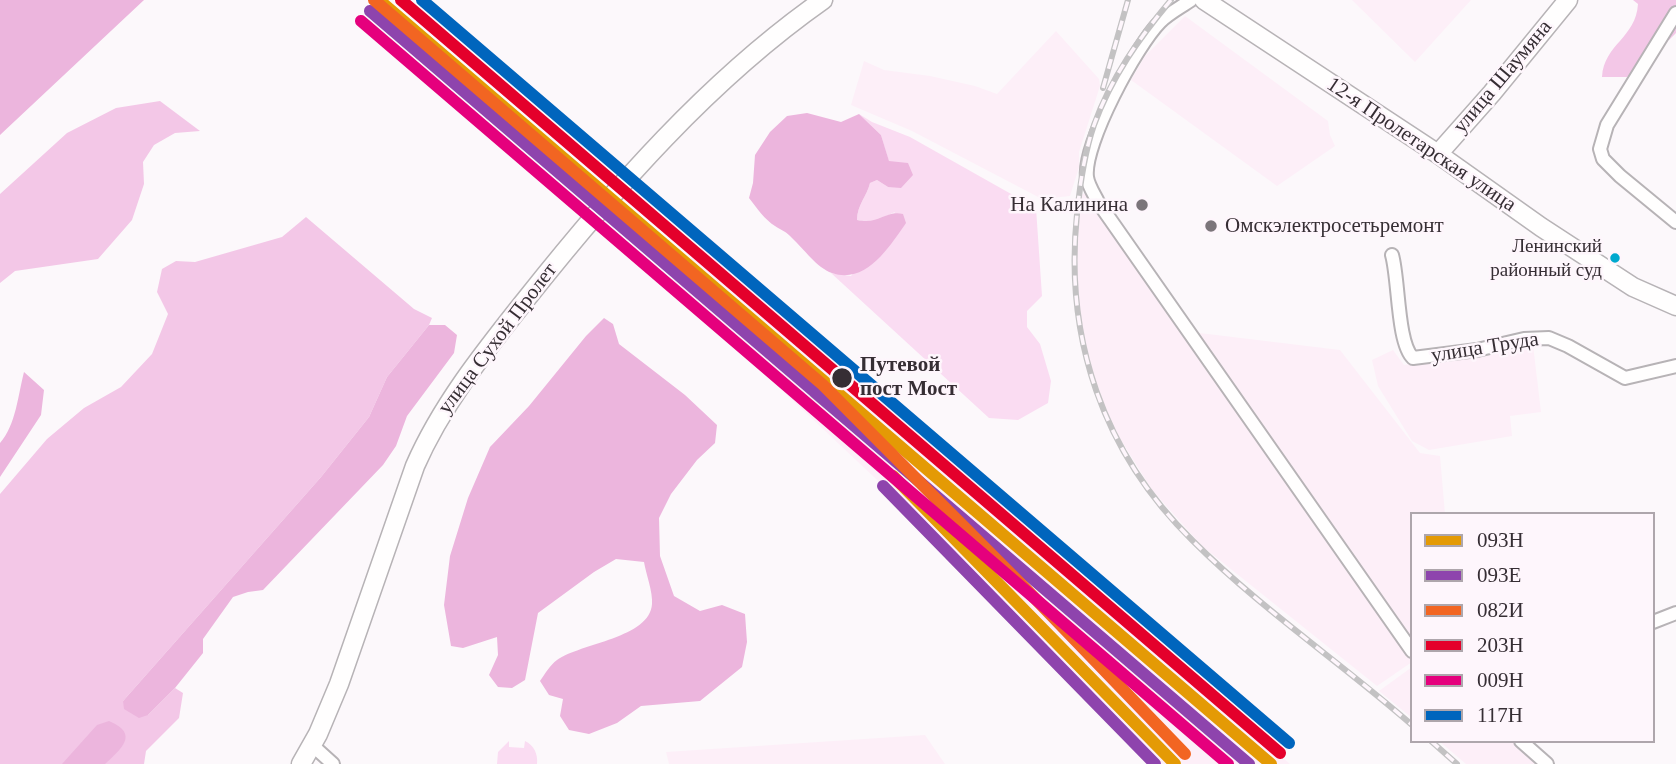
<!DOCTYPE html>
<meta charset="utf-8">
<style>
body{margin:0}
#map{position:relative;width:1676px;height:764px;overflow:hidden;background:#fcf8fb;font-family:"Times New Roman",serif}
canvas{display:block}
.legend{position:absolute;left:1410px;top:512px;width:245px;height:231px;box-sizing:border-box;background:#fef6fc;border:2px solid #aea6ac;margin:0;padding:9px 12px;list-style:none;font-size:21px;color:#362e34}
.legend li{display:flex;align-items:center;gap:14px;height:35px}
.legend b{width:35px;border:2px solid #aea6ac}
</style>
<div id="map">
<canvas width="1676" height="764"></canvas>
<ul class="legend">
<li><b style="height:9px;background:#e49a05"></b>093Н</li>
<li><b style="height:9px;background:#8e44ad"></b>093Е</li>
<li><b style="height:9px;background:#f26522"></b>082И</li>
<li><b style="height:9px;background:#e4002b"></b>203Н</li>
<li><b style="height:9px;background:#e5007d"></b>009Н</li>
<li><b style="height:9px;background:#0065bd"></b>117Н</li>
</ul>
</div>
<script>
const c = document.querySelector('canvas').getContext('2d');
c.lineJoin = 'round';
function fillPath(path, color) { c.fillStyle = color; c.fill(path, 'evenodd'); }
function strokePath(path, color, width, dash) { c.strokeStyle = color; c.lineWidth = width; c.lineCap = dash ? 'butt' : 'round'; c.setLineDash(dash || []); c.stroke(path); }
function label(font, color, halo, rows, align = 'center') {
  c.font = font + ' "Times New Roman",serif'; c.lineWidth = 5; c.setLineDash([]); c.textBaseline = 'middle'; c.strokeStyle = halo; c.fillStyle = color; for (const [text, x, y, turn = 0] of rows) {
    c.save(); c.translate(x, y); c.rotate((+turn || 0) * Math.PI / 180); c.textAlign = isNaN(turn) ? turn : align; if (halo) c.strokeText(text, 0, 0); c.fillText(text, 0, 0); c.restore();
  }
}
fillPath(new Path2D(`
 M1352 0H1471L1415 62Z
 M1185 16 1328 121 1330 135 1335 146 1277 186 1131 80 1145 56Z
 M1056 31 1099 79 1100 86 1079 152V167L1070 196 1042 199 912 131 851 105 864 61 884 70 930 76 975 86 997 94Z
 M1089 192 1183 331 1340 350 1420 453 1440 456 1445 514H1412V662L1377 686 1202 546 1152 490 1114 429 1091 376 1079 317 1076 273 1077 237 1081 195Z
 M710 238 925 429 1115 612 1290 764H1159L995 591 668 283Z
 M1533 345 1541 412 1510 416 1512 436 1429 450 1412 441 1378 386 1372 360 1393 350 1404 365Z
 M1412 667V718L1379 691Z
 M925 735 945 764H669L666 752Z
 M1439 741H1514L1539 764H1466Z`), '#fdeff8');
fillPath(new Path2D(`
 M859 114 872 122 910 137 1036 208 1042 296 1027 311V327L1040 344 1051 381 1048 403 1018 420 989 418 831 273 851 276 895 212 871 223 857 220C857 205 867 196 870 183L877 180 888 187 889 162 881 135Z
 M509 741V747L524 748 525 741C534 745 538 754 537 764H497L498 752Z`), '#fadcf2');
fillPath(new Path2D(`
 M1633 0H1676V33L1669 40 1657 31 1637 67 1627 77H1602C1604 44 1636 38 1638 4Z
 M160 101 200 131 175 133 154 145 143 162 144 184 132 220 98 259 15 271 0 283V194L67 133 116 108Z
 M306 217 414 309 432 318 429 325 387 377 369 417 321 477 123 701 148 715 175 688 183 693 179 718 146 751 144 764H0V494L47 439 84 408 121 387 152 354 168 314 157 292 162 269 176 261 195 262 282 237Z`), '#f3c7e7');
fillPath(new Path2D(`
 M0 0H144L0 135Z
 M807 113 841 122 859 114 881 135 889 161 908 163 913 175 901 188 888 187 877 180 870 183C867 196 857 205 857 220 880 225 885 210 903 214L906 223C890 246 866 285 832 273 817 268 804 249 792 238 787 232 781 230 775 226 765 220 756 207 749 198L753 183 755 155 770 132 787 116Z
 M604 318 613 324 619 344 685 395 717 425 715 443 697 460 671 494 659 518 660 556 674 596 700 611 722 605 745 614 747 642 742 667 700 701 641 706 617 723 589 734 569 730 560 716 563 699 549 695 540 681C545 674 550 665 557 660 581 643 650 638 652 604 653 592 646 574 644 562L616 559 594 572 538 613 525 680 512 688 498 687 489 675 498 655 497 637 463 648 451 646 444 605 450 556 468 498 490 447 529 406 586 336Z
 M429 325H445L457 335 454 353 407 416 396 446 383 465 263 590 248 592 233 597 203 639V653L175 688 148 715 139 718 124 709 123 701 321 477 369 417 387 377Z
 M24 372 44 390 41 415 0 477V443C16 425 18 395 24 372Z
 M109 721C140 734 121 749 105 764H62L97 725Z`), '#ecb5dd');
const minor = new Path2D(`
 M1191 0C1181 7 1169 13 1160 22 1137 45 1083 144 1087 177 1088 185 1094 194 1098 202L1412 651
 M1676 13 1607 125 1600 149 1603 159 1620 176 1676 222
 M1392 255C1399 279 1397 343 1413 358L1477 350 1524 339 1549 338 1568 346 1625 378 1676 366
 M1653 622 1676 613
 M1521 741 1547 764
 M312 745 333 764`);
const secondary = new Path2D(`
 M1204 0 1438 154 1541 227 1633 287 1676 306
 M1438 154 1492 93 1568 0
 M301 764 318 734 339 684 415 466C442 404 485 351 527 298 613 190 709 80 823 0`);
strokePath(minor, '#b7b3b6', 16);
strokePath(secondary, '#b7b3b6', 21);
strokePath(minor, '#fffefe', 12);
strokePath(secondary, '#fffefe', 18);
const rail = new Path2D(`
 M1171 0C1139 38 1111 78 1094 125 1084 154 1080 184 1077 214 1064 338 1103 453 1193 541 1260 608 1340 662 1412 725
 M1103 88 1128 0
 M813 395 1063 602 1252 764
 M1431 741 1457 764`);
strokePath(rail, '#c3c2c3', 6);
strokePath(rail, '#fef6fc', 3.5, [10]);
strokePath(new Path2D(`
 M379 0 1271 764
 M893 476 1175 764`), '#e49a05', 12);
strokePath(new Path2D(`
 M370 11 1249 764
 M883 486 1155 764`), '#8e44ad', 12);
strokePath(new Path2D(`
 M374 0 823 385 1022 585 1185 754`), '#f26522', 12);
strokePath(new Path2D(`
 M401 0 1280 753`), '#e4002b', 12);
strokePath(new Path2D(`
 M361 21 1228 764`), '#e5007d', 12);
strokePath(new Path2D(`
 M422 0 1289 743`), '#0065bd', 12);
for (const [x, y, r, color] of [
 [1142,205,7,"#7b757a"],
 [1211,226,7,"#7b757a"],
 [1615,258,6,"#00a9ce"],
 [842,378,11,"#362e34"]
]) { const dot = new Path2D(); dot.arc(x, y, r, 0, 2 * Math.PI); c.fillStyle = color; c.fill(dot); strokePath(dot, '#fef6fc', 2.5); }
label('19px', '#362e34', '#fef6fc', [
 ["Ленинский",1602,247],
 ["районный суд",1602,271]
], 'right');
label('21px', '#362e34', '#fef6fc', [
 ["улица Шаумяна",1503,77,-50],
 ["12-я Пролетарская улица",1421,145,34],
 ["улица Сухой Пролет",498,339,-53],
 ["улица Труда",1485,348,-9]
]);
label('21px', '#362e34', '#fef6fc', [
 ["На Калинина",1128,205],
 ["Омскэлектросетьремонт",1225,226,"left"]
], 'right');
label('bold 21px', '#362e34', '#fef6fc', [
 ["Путевой",860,366],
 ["пост Мост",860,390]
], 'left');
</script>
